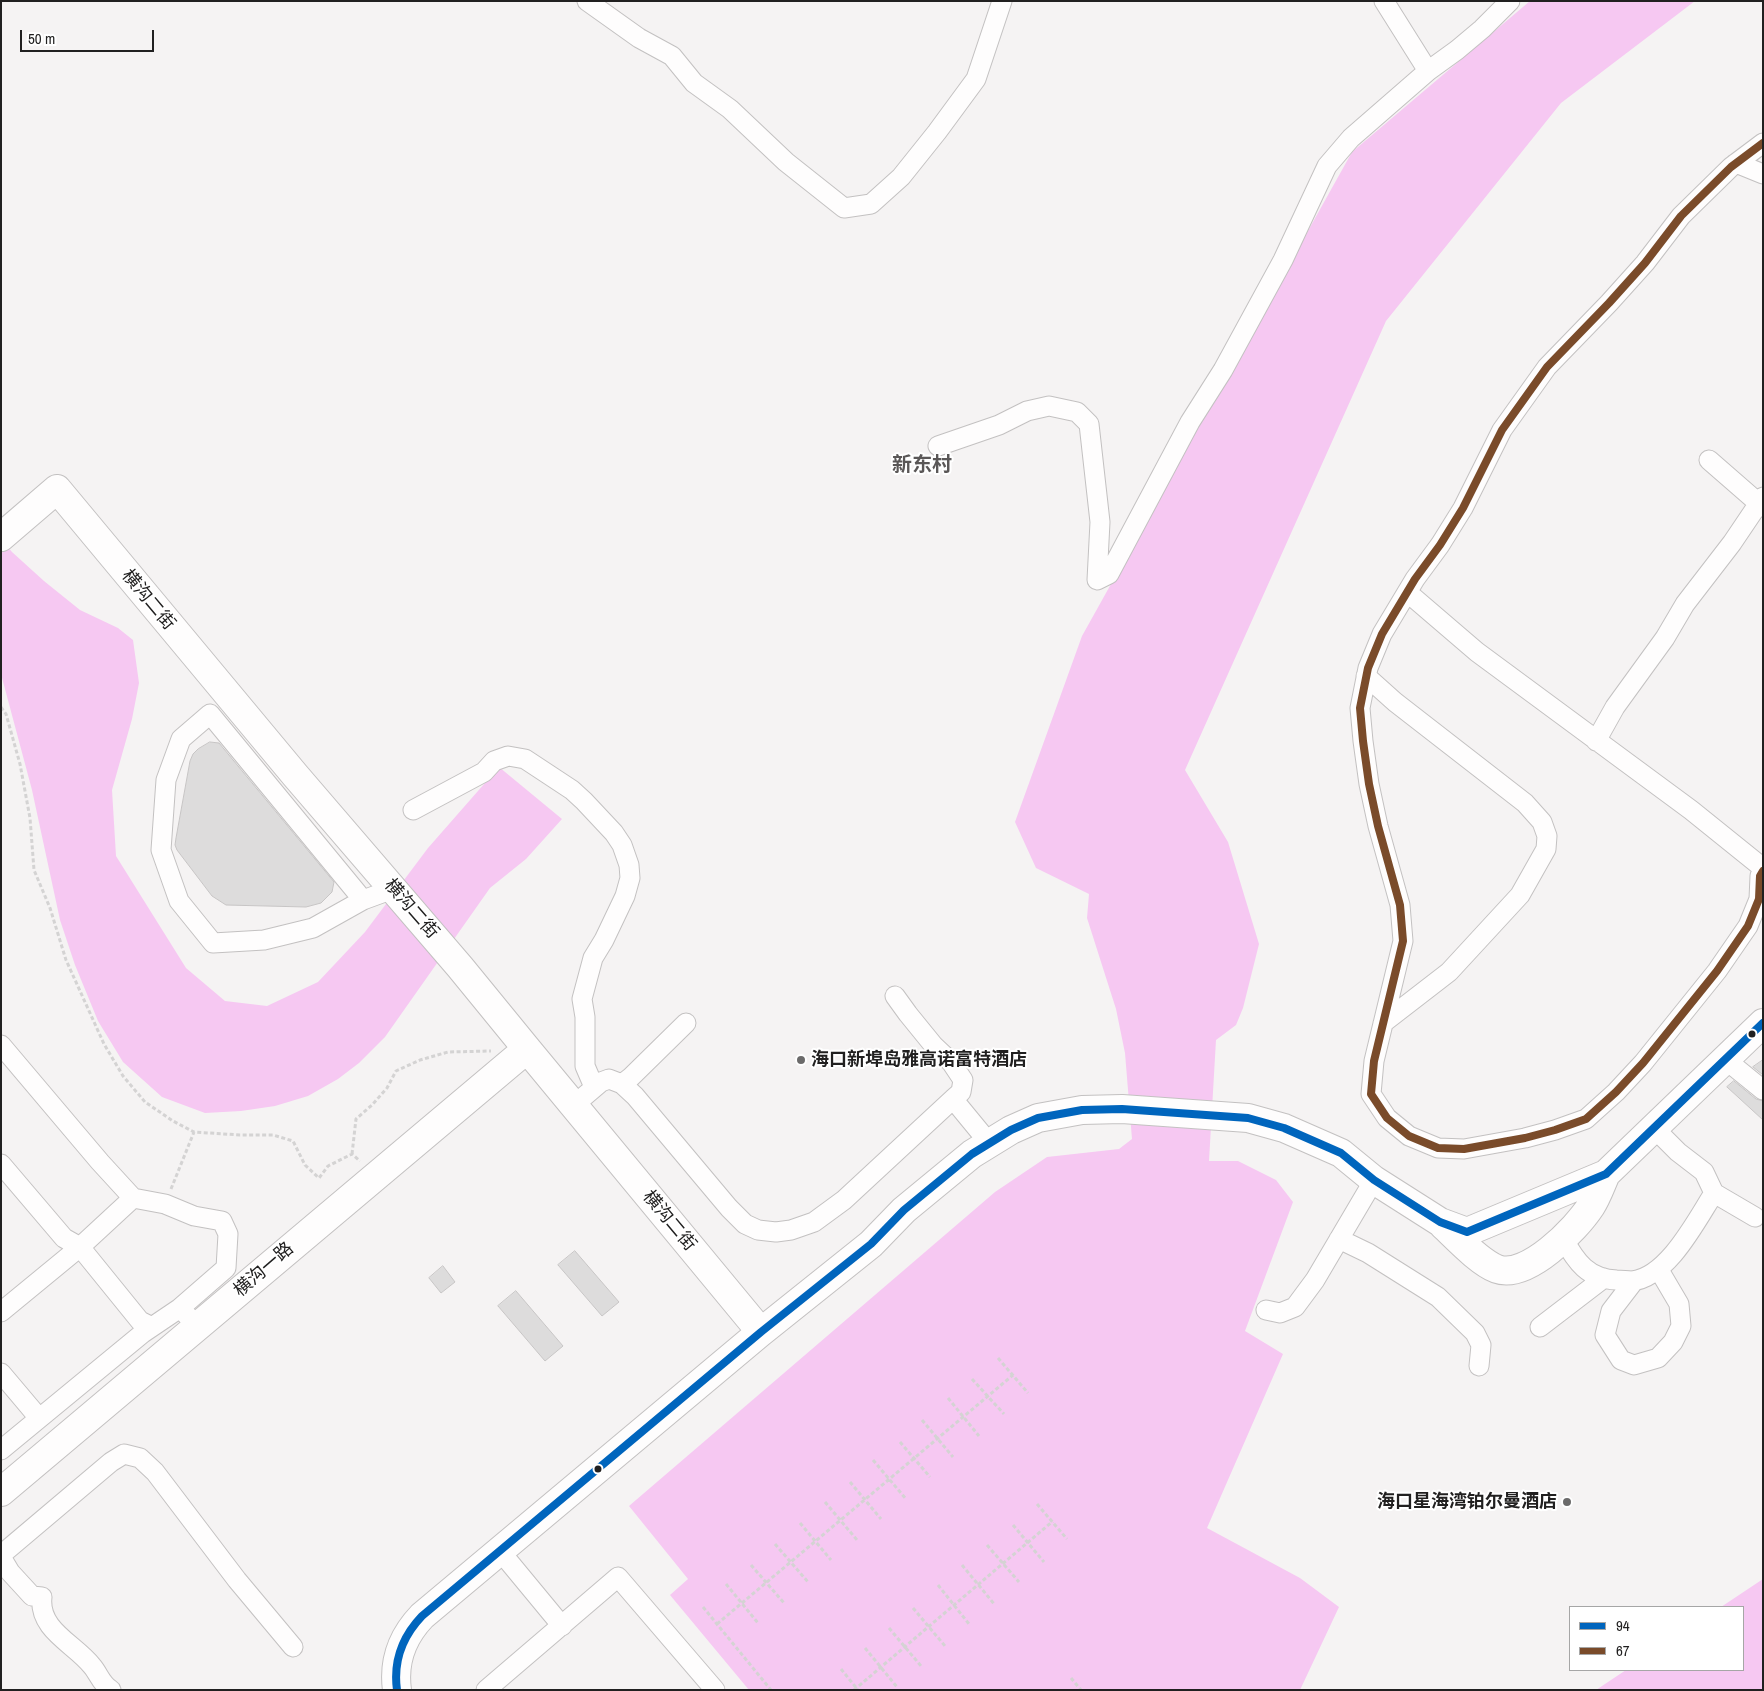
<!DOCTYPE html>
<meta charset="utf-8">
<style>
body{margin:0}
#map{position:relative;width:1764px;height:1691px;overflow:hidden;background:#f5f3f3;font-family:"Archivo Narrow",sans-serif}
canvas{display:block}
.frame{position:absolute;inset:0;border:2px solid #212020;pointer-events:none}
.legend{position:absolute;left:1569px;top:1606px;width:175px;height:65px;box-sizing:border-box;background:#fff;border:1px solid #a6a6a6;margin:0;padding:6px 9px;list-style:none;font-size:15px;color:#212020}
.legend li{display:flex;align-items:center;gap:10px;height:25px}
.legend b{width:25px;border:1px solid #a6a6a6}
.scale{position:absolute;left:20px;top:30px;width:134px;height:22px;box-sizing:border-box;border:2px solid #212020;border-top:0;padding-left:6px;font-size:15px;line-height:18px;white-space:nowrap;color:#212020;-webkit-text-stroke:4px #fff;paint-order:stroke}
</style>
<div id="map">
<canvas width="1764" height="1691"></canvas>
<div class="frame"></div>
<ul class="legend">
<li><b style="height:6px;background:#0065bd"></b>94</li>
<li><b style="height:6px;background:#7a4b2a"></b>67</li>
</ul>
<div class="scale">50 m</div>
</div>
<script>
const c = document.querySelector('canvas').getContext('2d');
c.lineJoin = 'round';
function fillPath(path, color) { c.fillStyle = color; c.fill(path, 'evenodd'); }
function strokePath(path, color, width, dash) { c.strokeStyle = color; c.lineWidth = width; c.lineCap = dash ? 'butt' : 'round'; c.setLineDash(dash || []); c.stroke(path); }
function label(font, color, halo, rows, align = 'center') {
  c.font = font + ' "Archivo Narrow","Noto Sans SC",sans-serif'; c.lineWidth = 4; c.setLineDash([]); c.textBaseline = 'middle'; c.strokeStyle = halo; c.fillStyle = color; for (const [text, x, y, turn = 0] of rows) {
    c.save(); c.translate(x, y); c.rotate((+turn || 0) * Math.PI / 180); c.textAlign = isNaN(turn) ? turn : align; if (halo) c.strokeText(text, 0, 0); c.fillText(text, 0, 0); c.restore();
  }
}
fillPath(new Path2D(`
 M1530 1H1695L1561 103 1386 321 1185 770 1228 842 1259 944 1243 1008 1236 1025 1216 1040 1209 1161H1238L1276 1180 1293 1202 1245 1331 1283 1354 1207 1528 1300 1578 1339 1607 1300 1690H749L670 1595 688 1579 629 1506 995 1192 1047 1157 1119 1149 1132 1139 1125 1053 1116 1009 1087 918 1089 894 1036 868 1015 822 1082 636 1352 152Z
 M1 539 12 552 44 581 80 610 118 628 133 640 139 683 132 719 112 790 116 856 186 968 225 1001 267 1006 318 982 365 932 428 848 499 767 562 819 526 859 490 888 385 1037 359 1063 338 1079 308 1096 275 1106 241 1111 205 1113 162 1097 123 1062 98 1021 75 965 60 920 32 790 1 674Z
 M1763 1579V1690H1596L1626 1670H1743V1607H1721Z`), '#f6c8f2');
const building = new Path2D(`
 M210 742 219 743 334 882 332 892 321 903 306 907 226 905 212 896 177 850 175 845 176 838 190 761 193 754 198 749Z
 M1763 1060V1075L1753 1067Z
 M1734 1081 1756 1099 1763 1101V1120L1727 1087Z
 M575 1251 619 1302 602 1316 558 1265Z
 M443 1266 455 1282 441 1293 429 1278Z
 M516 1291 563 1346 545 1361 498 1306Z`);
fillPath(building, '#dddcdc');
strokePath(building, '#c7c5c5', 1);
const street = new Path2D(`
 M587 1 639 38 672 56 694 83 730 109 786 162 844 208 871 204 901 177 937 132 976 79 1002 1
 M1384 1 1428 71
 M1763 143 1731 167 1681 216 1645 263 1609 303 1547 367 1502 430 1463 508 1440 545 1415 579 1382 634 1368 668 1360 708 1363 741 1369 784 1378 826 1400 905 1403 941 1374 1061 1371 1094 1387 1118 1409 1136 1438 1148 1464 1149 1525 1138 1555 1130 1586 1119 1616 1092 1643 1063 1717 971 1748 926 1759 899 1760 876 1763 871
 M1736 163 1763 174
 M938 446 999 425 1027 411 1049 406 1077 412 1089 424 1100 522 1097 580 1109 574 1190 422 1223 370 1283 260 1327 166 1351 138 1428 71 1457 50 1482 29 1510 1
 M1709 460 1763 507
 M1407 592 1477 652 1691 810 1763 868
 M1366 676 1395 702 1525 803 1542 822 1547 836 1546 849 1520 895 1449 972 1383 1023
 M1596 741 1615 707 1665 638 1685 604 1732 543 1763 497
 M413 810 484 772 494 761 508 756 525 759 572 790 584 801 614 833 622 845 629 865 630 878 625 896 604 940 593 958 582 999 585 1017V1066L594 1087
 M363 900 210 714 181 739 166 780 161 850 179 901 213 943 264 940 313 928 363 900 393 889
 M895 996 908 1014 934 1046 951 1062 963 1080 961 1092 953 1099
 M1 1045 100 1162 133 1198 165 1204 194 1216 222 1221 228 1234 226 1268 180 1308 198 1327
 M1726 1060 1763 1090
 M622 1084 631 1077 686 1023
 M574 1105 601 1082 609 1079 622 1084 635 1096 729 1208 745 1224 758 1230 776 1232 791 1230 814 1222 844 1200 953 1099 990 1144
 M1 1164 64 1238 80 1247 140 1321 152 1327
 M1714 1193 1755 1217
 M1563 1238C1576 1262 1588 1279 1617 1280 1622 1280 1627 1281 1632 1281 1668 1277 1696 1221 1714 1193L1704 1172 1678 1152 1654 1128
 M1339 1239 1368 1253 1438 1297 1475 1333 1481 1345 1479 1366
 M1634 1281 1611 1311 1605 1335 1621 1360 1634 1365 1658 1358 1673 1342 1681 1326 1679 1304 1659 1270
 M1266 1310 1280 1313 1295 1307 1315 1280 1374 1180
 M1 1312 80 1247 133 1198
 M1540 1327 1604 1278
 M1 1373 39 1418
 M1 1450 143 1333 180 1308
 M500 1551 562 1626
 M1 1555 111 1462 124 1454 140 1458 155 1472 237 1580 293 1647
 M1 1557 10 1572 32 1596 42 1597C38 1630 75 1644 92 1666 99 1674 101 1684 111 1690
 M486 1690 618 1577 715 1690`);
const secondary = new Path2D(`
 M1 537 57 489 295 775 460 967 527 1049 761 1332
 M1443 1225C1457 1238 1479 1262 1497 1269 1527 1280 1576 1229 1591 1206 1597 1197 1601 1185 1606 1174
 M1 1492 527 1049
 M397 1690C393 1661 402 1637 422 1616L761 1332 871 1244 904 1210 972 1154 1011 1130 1038 1118 1082 1110 1122 1109 1248 1118 1284 1128 1341 1153 1374 1180 1440 1222 1467 1232 1606 1174 1763 1023`);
strokePath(street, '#c3c1c1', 21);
strokePath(secondary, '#c3c1c1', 30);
strokePath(new Path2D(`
 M1 707 6 714 20 764 30 818 34 870 50 908 66 960 104 1044 123 1076 145 1102 173 1121 194 1132 240 1135H273L293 1141 305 1165 319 1178 328 1166 352 1154 360 1161
 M352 1154 356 1119 372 1105 387 1088 396 1071 420 1060 448 1052 491 1051
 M171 1189 194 1132
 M998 1358 1028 1393
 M972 1379 1004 1414
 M948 1398 979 1436
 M922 1420 953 1457
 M900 1442 930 1477
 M873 1460 906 1499
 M850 1482 881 1519
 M825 1502 857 1540
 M1037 1504 1067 1539
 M800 1523 831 1560
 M1013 1525 1044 1562
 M775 1544 808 1582
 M987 1545 1019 1582
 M751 1565 784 1603
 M962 1565 995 1605
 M726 1584 758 1623
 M938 1585 969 1624
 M703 1607 771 1690
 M913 1608 945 1646
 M717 1624 1013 1375
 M889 1628 921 1666
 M865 1648 897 1687
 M841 1669 858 1690
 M1071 1678 1081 1690
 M815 1689V1690
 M854 1690 1053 1521`), '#d4d3d3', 3, [4, 2.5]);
strokePath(street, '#fefdfd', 19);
strokePath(secondary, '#fefdfd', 28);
strokePath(new Path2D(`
 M397 1690C393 1661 402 1637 422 1616L761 1332 871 1244 904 1210 972 1154 1011 1130 1038 1118 1082 1110 1122 1109 1248 1118 1284 1128 1341 1153 1374 1180 1440 1222 1467 1232 1606 1174 1763 1023`), '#0065bd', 8);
strokePath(new Path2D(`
 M1763 143 1731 167 1681 216 1645 263 1609 303 1547 367 1502 430 1463 508 1440 545 1415 579 1382 634 1368 668 1360 708 1363 741 1369 784 1378 826 1400 905 1403 941 1374 1061 1371 1094 1387 1118 1409 1136 1438 1148 1464 1149 1525 1138 1555 1130 1586 1119 1616 1092 1643 1063 1717 971 1748 926 1759 899 1760 876 1763 871`), '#7a4b2a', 8);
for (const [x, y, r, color] of [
 [1752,1034,4.5,"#212020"],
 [801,1060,5,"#6b6a6a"],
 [598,1469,4.5,"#212020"],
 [1567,1502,5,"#6b6a6a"]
]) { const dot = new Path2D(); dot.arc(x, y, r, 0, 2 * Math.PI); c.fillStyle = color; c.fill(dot); strokePath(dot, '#fff', 2); }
label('18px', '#212020', '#fff', [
 ["横沟二街",148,600,50],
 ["横沟二街",411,909,49],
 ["横沟二街",669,1221,50],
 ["横沟一路",264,1270,-41]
]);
label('bold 18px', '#212020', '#fff', [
 ["海口新埠岛雅高诺富特酒店",811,1060],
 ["海口星海湾铂尔曼酒店",1557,1502,"right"]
], 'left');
label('bold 20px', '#5a5757', '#fff', [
 ["新东村",922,466]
]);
</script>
